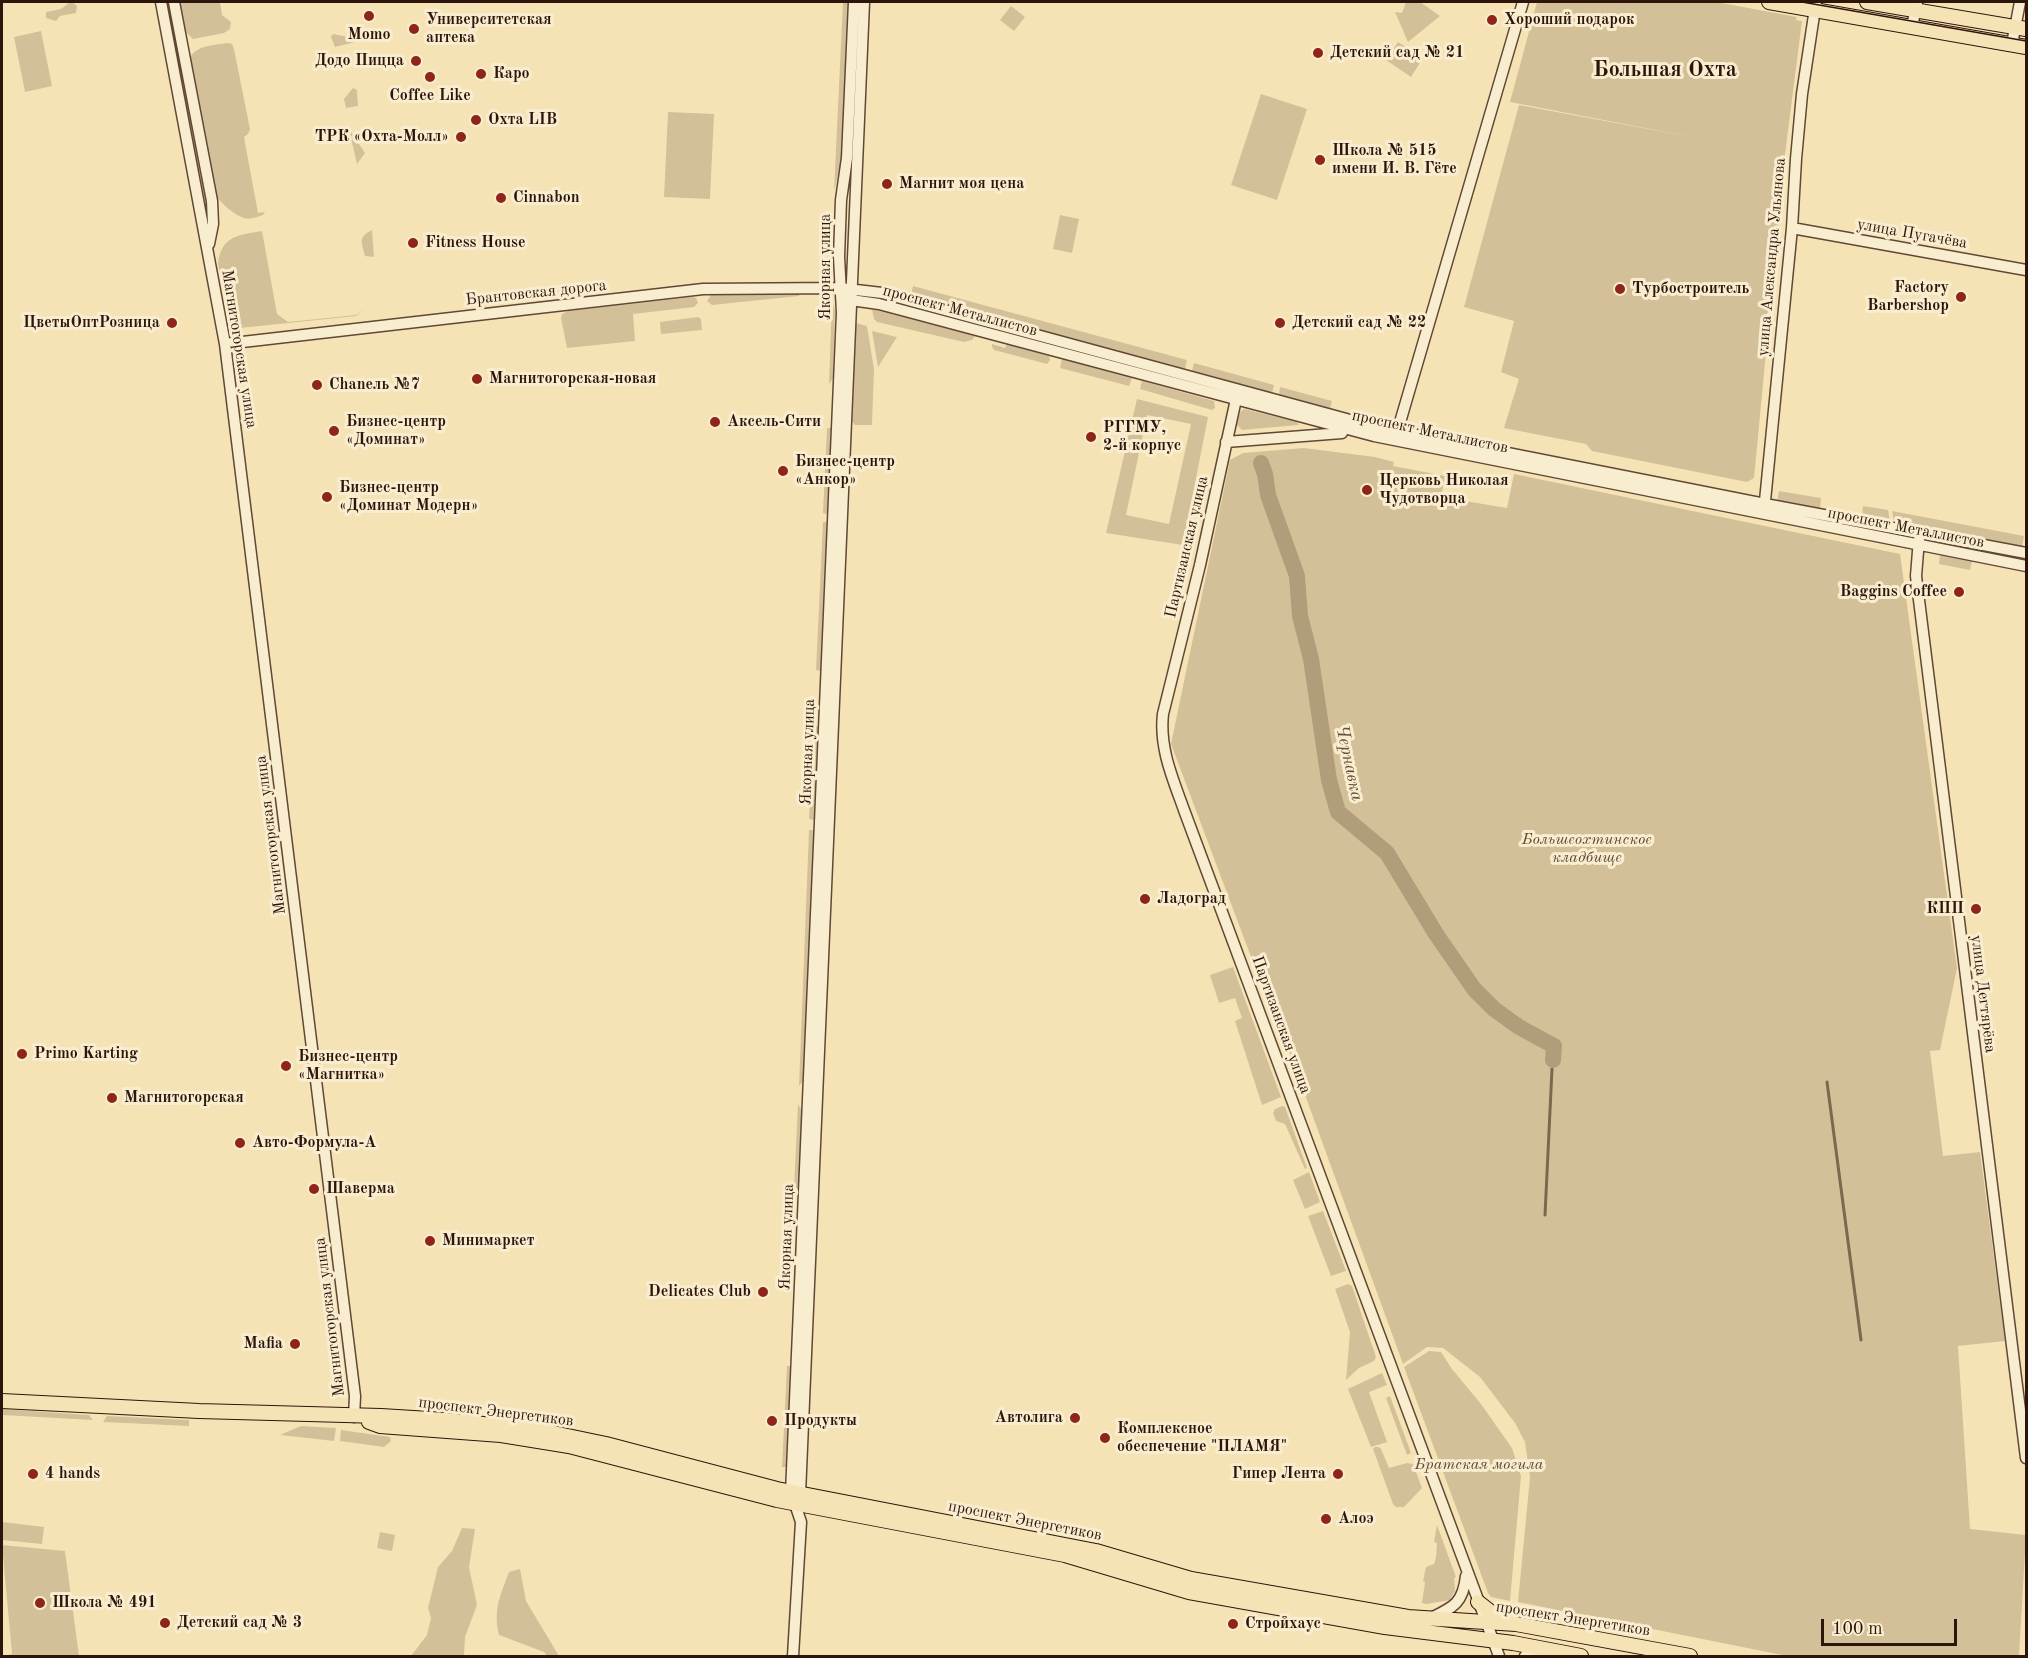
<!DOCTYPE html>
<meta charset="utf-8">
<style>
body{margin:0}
#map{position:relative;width:2028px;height:1658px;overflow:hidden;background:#f6e3b5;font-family:"Old Standard TT",serif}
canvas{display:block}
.frame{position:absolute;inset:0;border:3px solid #2e150b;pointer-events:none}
.scale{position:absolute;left:1821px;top:1619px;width:136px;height:27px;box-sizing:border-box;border:3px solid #2e150b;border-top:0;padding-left:8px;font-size:18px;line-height:21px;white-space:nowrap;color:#2e150b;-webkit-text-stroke:4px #f9edcf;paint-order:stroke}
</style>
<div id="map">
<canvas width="2028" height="1658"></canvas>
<div class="frame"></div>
<div class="scale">100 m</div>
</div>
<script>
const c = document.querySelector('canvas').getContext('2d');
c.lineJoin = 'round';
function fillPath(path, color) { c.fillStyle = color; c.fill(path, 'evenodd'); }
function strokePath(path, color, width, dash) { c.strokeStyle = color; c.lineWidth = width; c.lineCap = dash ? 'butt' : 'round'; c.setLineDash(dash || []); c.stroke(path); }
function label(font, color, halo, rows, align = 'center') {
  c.font = font + ' "Old Standard TT",serif'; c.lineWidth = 6; c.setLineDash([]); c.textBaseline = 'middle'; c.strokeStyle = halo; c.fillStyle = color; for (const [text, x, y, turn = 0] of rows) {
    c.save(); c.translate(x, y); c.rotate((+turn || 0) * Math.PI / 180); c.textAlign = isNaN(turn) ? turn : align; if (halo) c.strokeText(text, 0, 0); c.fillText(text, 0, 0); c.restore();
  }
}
fillPath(new Path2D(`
 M166 2H169L208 212 206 211Z
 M180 2H220L222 15 231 22 230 29 224 33 193 39 185 31Z
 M843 2H849L842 158 834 191Z
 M1406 2H1420L1440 16 1408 42 1395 12 1402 13Z
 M1537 2H1716L1797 17 1796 20 1802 21 1785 154 1754 478 1747 482 1592 451 1586 444 1504 428 1519 379 1501 372 1514 321 1464 307 1519 105 1697 138 1510 102Z
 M69 3H73L77 6 76 13 60 16 56 21 46 18V12L61 9Z
 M1011 6 1025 17 1014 31 1000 20Z
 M41 31 52 86 25 92 14 37Z
 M333 34 353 38 355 42 335 47 331 37Z
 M1398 42 1423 58 1411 77 1386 60Z
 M228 43 232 44 234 49 250 129 248 134 244 137 258 213 265 212 263 215C257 217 249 220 244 218 234 215 222 204 216 196L190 58C196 45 215 45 228 43Z
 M353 88 357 90 358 106 346 108 344 99Z
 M1261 94 1307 109 1277 200 1231 185Z
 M668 112 714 114 710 199 664 197Z
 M351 132 365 153 357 164 350 134Z
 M1060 215 1079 219 1072 253 1053 249Z
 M372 230 374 257 365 256C362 242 357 238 372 230Z
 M262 231 277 314 288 322 356 315 364 309 356 316 230 329 218 263C222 235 239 235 262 231Z
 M913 286 1187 360 1185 369 911 295Z
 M799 294V296L712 305 707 301 711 295Z
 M693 297 696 298 698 303 694 307 633 314 635 341 567 348 561 318 562 314 568 311Z
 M832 300 835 311 833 378 829 384Z
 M872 309 975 336 972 340 964 342 877 322 874 319Z
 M698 317 701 319 702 330 661 334 660 322Z
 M856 323 867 326 874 369 872 425H855L852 421Z
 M872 331 897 337 878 367Z
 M992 344 1005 348 1007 344 1049 356 1050 360 1047 364 994 350 992 347Z
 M1062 359 1132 378 1129 386 1060 368Z
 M1194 363 1274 385 1272 393 1192 371Z
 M1142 381 1214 401 1215 408 1212 410 1140 389Z
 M1280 387 1332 401 1330 409 1279 395Z
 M1137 399 1208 417 1183 545 1106 533ZM1147 415 1191 424 1169 524 1126 515Z
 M1244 409 1297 422 1299 425 1242 430 1237 425 1240 412Z
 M827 428H831L827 514 823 513Z
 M1304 448 1375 457 1394 462 1393 466 1445 476 1441 497 1507 508 1514 474 1900 554 1957 968 1940 1050 1930 1051 1943 1156 1980 1152 2005 1341 1958 1346 1970 1529 2026 1535 2019 1656H1787L1518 1602 1530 1477 1525 1442 1515 1423 1480 1377 1443 1348 1427 1347 1403 1364 1265 985 1262 986 1171 744 1230 460 1243 453Z
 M1779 491 1821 498 1820 510 1777 502Z
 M1863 506 1888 510 1890 521 1862 516Z
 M1892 511 2024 536 2022 547 1894 522Z
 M823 522H827L821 671 816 670Z
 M1940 555 1972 561 1970 570 1939 564Z
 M813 726H818L814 820 809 819Z
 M809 830H814L803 1081 799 1086Z
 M1233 967 1281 1097 1262 1105 1235 1021 1242 1018 1235 998 1219 1003 1210 975Z
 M798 1104 802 1111 799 1188H794Z
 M1282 1106 1285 1107 1307 1168 1305 1169 1285 1124 1276 1121 1273 1113 1275 1109Z
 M1309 1172 1320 1202 1305 1209 1293 1180Z
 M1323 1211 1346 1271 1331 1276 1308 1216Z
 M1348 1284 1352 1286 1376 1357 1374 1361 1359 1368 1346 1380 1350 1332 1335 1289Z
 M1429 1351 1441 1352 1452 1369 1481 1404 1512 1448 1521 1476 1510 1601 1491 1597 1488 1593 1404 1367Z
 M787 1366H791L786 1467H782Z
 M1382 1373 1387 1385 1369 1392 1387 1442 1371 1447 1348 1389Z
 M1390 1396 1411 1453 1407 1455 1386 1398Z
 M2 1409 89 1415 93 1420 2 1415Z
 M107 1416 189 1420V1426L103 1422Z
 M301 1426 336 1428 334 1441 280 1435Z
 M341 1430 390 1437 391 1441 384 1447 340 1441Z
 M1375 1447H1379L1381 1449 1389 1468 1407 1463 1413 1464 1422 1488 1404 1507H1396L1393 1504 1373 1449Z
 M2 1522 44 1527 42 1544 2 1540Z
 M1437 1525 1456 1577 1454 1578 1455 1591 1450 1600 1426 1604 1422 1603 1425 1582 1423 1581 1426 1567 1434 1564 1436 1557 1437 1543 1434 1542Z
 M462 1528 475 1529 469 1567 477 1605 465 1637 464 1656H411L427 1635 431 1618 428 1608 438 1567 452 1551Z
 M380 1532 395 1535 392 1551 377 1548Z
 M2 1545 65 1551 79 1656H2L12 1654Z
 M520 1569 526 1601 559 1656H547L544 1652 499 1635C493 1610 500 1596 509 1572Z`), '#d4c098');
strokePath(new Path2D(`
 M1827 1082 1861 1340
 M1545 1215 1552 1069`), '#7d674e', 3);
strokePath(new Path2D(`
 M1261 463 1265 474 1268 495 1297 576 1300 616 1311 659 1329 780 1338 812 1387 853 1436 934 1474 989 1494 1009 1519 1027 1554 1046 1553 1060`), '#b29d7b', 16);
const minor = new Path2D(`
 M161 2 225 344 355 1396 354 1417
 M174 2 212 201 213 224 209 244
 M1912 27 1917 2
 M2012 44 2020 2
 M1792 228 2026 270
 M848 297 851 300 879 304 1374 436 2026 566
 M225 344 703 289 839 288 882 293 1376 427 1765 504 2026 553
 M1238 390 1200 565 1163 714C1159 748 1173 779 1184 810L1499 1656
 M1396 436 1523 2
 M1226 442 1342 433
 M1764 511 1792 228 1796 159 1802 94 1816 2
 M1919 539 1916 576 2026 1458
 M797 1500 800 1494 864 2
 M1431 1618C1454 1607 1463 1603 1466 1576
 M793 1656 801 1522 791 1492 792 1470 842 313 839 257 841 200 847 158 854 2
 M1525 1656 1545 1651`);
const major = new Path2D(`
 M1769 2 2026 47
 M1867 2 2026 29
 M2 1401 199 1411 381 1416 446 1420 539 1430 606 1444 777 1489 1096 1551 1191 1579 1408 1617 1516 1624 1690 1656
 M369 1422 380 1426 501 1435 569 1446 777 1500 1065 1555 1189 1592 1385 1627 1513 1643 1581 1656
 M1478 1602 1492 1613 1508 1617`);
strokePath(minor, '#604836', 13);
strokePath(major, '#2e150b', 16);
strokePath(minor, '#f9edcf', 10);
strokePath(major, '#f6e3b5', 14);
strokePath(new Path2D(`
 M1802 2 2026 41`), '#2e150b', 1.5);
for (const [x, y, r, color] of [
 [369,16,6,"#8f2418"],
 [1492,20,6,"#8f2418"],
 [414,29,6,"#8f2418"],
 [1318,53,6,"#8f2418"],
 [416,61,6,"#8f2418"],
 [481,74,6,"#8f2418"],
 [430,77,6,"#8f2418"],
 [476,120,6,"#8f2418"],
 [461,137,6,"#8f2418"],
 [1320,160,6,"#8f2418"],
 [887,184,6,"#8f2418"],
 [501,198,6,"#8f2418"],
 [413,243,6,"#8f2418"],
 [1620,289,6,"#8f2418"],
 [1961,297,6,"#8f2418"],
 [172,323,6,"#8f2418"],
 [1280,323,6,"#8f2418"],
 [477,379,6,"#8f2418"],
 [317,385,6,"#8f2418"],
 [715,422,6,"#8f2418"],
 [334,431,6,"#8f2418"],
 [1091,437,6,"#8f2418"],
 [783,471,6,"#8f2418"],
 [1367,490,6,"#8f2418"],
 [327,497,6,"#8f2418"],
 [1959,592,6,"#8f2418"],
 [1145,899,6,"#8f2418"],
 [1976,909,6,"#8f2418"],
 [22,1054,6,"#8f2418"],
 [286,1066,6,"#8f2418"],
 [112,1098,6,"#8f2418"],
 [240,1143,6,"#8f2418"],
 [314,1189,6,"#8f2418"],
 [430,1241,6,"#8f2418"],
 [763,1292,6,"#8f2418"],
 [295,1344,6,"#8f2418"],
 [1075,1418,6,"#8f2418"],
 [772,1421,6,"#8f2418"],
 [1105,1438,6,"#8f2418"],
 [33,1474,6,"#8f2418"],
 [1338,1474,6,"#8f2418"],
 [1326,1519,6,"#8f2418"],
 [40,1603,6,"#8f2418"],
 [165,1623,6,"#8f2418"],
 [1233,1624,6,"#8f2418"]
]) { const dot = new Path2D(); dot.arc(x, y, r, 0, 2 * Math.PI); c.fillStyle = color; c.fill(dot); strokePath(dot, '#f9edcf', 2); }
label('bold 16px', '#2e150b', '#f9edcf', [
 ["Университетская",426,20],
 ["аптека",426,38],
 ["Хороший подарок",1504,20],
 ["Momo",369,35,"center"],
 ["Детский сад № 21",1330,53],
 ["Додо Пицца",404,61,"right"],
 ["Каро",493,74],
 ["Coffee Like",430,96,"center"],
 ["Охта LIB",488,120],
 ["ТРК «Охта-Молл»",449,137,"right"],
 ["Школа № 515",1332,151],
 ["имени И. В. Гёте",1332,169],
 ["Магнит моя цена",899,184],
 ["Cinnabon",513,198],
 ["Fitness House",425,243],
 ["Factory",1949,288,"right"],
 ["Barbershop",1949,306,"right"],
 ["Турбостроитель",1632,289],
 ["ЦветыОптРозница",160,323,"right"],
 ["Детский сад № 22",1292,323],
 ["Магнитогорская-новая",489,379],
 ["Chaneль №7",329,385],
 ["Бизнес-центр",346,422],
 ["«Доминат»",346,440],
 ["Аксель-Сити",727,422],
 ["РГГМУ,",1103,428],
 ["2-й корпус",1103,446],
 ["Бизнес-центр",795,462],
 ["«Анкор»",795,480],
 ["Церковь Николая",1379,481],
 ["Чудотворца",1379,499],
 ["Бизнес-центр",339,488],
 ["«Доминат Модерн»",339,506],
 ["Baggins Coffee",1947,592,"right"],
 ["Ладоград",1157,899],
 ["КПП",1964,909,"right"],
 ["Primo Karting",34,1054],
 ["Бизнес-центр",298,1057],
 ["«Магнитка»",298,1075],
 ["Магнитогорская",124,1098],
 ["Авто-Формула-А",252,1143],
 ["Шаверма",326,1189],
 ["Минимаркет",442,1241],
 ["Delicates Club",751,1292,"right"],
 ["Mafia",283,1344,"right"],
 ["Автолига",1063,1418,"right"],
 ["Продукты",784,1421],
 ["Комплексное",1117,1429],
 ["обеспечение \"ПЛАМЯ\"",1117,1447],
 ["4 hands",45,1474],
 ["Гипер Лента",1326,1474,"right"],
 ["Алоэ",1338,1519],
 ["Школа № 491",52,1603],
 ["Детский сад № 3",177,1623],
 ["Стройхаус",1245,1624]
], 'left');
label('16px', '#2e150b', '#f9edcf', [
 ["улица Пугачёва",1912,234,10],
 ["улица Александра Ульянова",1772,257,-85],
 ["Якорная улица",826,267,-90],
 ["Брантовская дорога",536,293,-6],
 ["проспект Металлистов",960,311,15],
 ["Магнитогорская улица",239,349,81],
 ["проспект Металлистов",1430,432,12],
 ["проспект Металлистов",1906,528,11],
 ["Партизанская улица",1187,547,-77],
 ["Якорная улица",808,752,-88],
 ["Магнитогорская улица",271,835,-97],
 ["улица Дегтярёва",1983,994,83],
 ["Партизанская улица",1281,1025,70],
 ["Якорная улица",787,1237,-88],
 ["Магнитогорская улица",330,1317,-97],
 ["проспект Энергетиков",496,1412,7],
 ["проспект Энергетиков",1025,1521,11],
 ["проспект Энергетиков",1573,1619,9]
]);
label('italic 16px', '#604835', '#f9edcf', [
 ["Большеохтинское",1587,840],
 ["кладбище",1587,858],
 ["Братская могила",1479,1465]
]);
label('italic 18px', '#634b38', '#f9edcf', [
 ["Чернавка",1349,763,78]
]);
label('bold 22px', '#2e150b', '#f9edcf', [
 ["Большая Охта",1665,70]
]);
</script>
